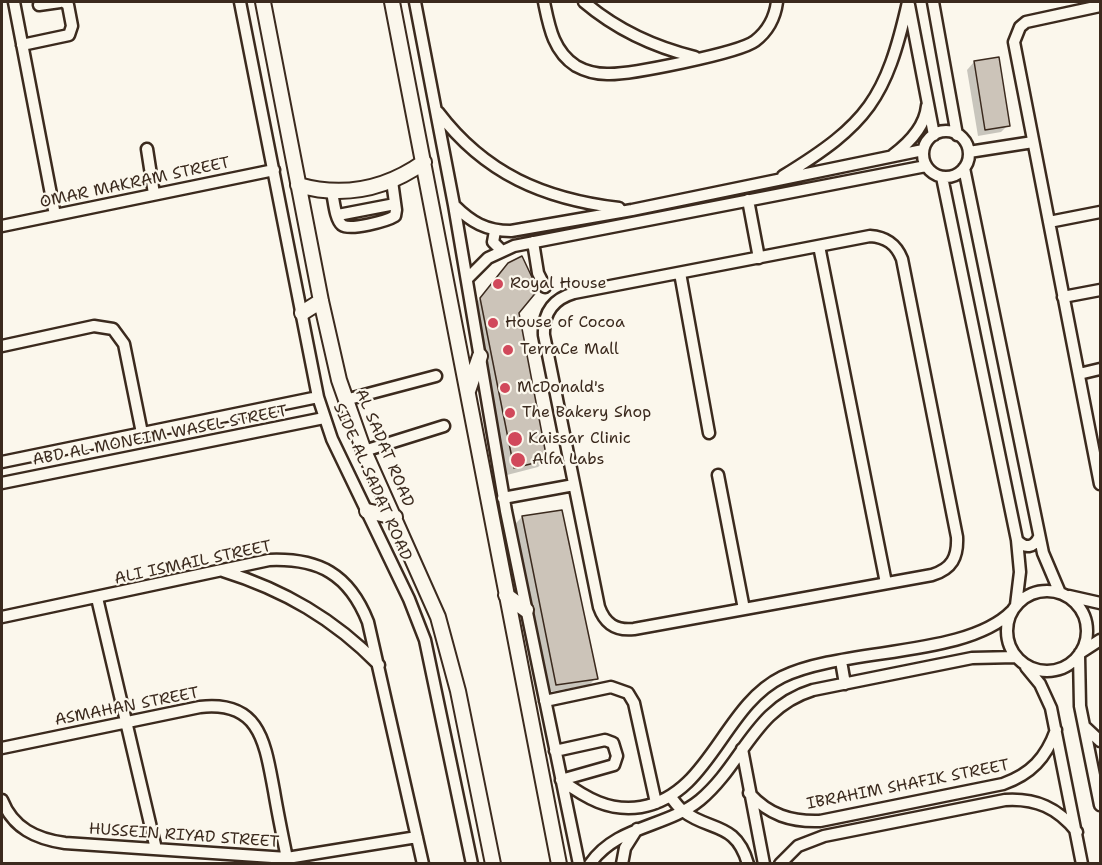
<!DOCTYPE html>
<style>
body{margin:0}
#map{position:relative;width:1102px;height:865px;overflow:hidden;background:#fbf7ec;font-family:"Shantell Sans",sans-serif}
canvas{display:block}
.frame{position:absolute;inset:0;border:3px solid #3b2a1e;pointer-events:none}
</style>
<div id="map">
<canvas width="1102" height="865"></canvas>
<div class="frame"></div>
</div>
<script>
const c = document.querySelector('canvas').getContext('2d');
c.lineJoin = 'round';
function fillPath(path, color) { c.fillStyle = color; c.fill(path, 'evenodd'); }
function strokePath(path, color, width, dash) { c.strokeStyle = color; c.lineWidth = width; c.lineCap = dash ? 'butt' : 'round'; c.setLineDash(dash || []); c.stroke(path); }
function label(font, color, halo, rows, align = 'center') {
  c.font = font + ' "Shantell Sans",sans-serif'; c.lineWidth = 4.5; c.setLineDash([]); c.textBaseline = 'middle'; c.strokeStyle = halo; c.fillStyle = color; for (const [text, x, y, turn = 0] of rows) {
    c.save(); c.translate(x, y); c.rotate((+turn || 0) * Math.PI / 180); c.textAlign = isNaN(turn) ? turn : align; if (halo) c.strokeText(text, 0, 0); c.fillText(text, 0, 0); c.restore();
  }
}
fillPath(new Path2D(`
 M974 62 1008 125 1001 132 978 136 967 70Z
 M501 273 517 312 545 460 538 467 507 475 473 307Z
 M522 517 596 678 589 685 549 692 515 524Z`), '#0003');
const building = new Path2D(`
 M999 57 1010 126 985 130 974 61Z
 M522 256 538 290 519 313 547 460 514 468 480 298 508 263Z
 M562 510 598 679 556 685 522 516Z`);
fillPath(building, '#ccc4b9');
strokePath(building, '#3b2a1e', 1.5);
const minor = new Path2D(`
 M14 2 55 215
 M240 2 318 397 332 439 409 599 425 640 472 864
 M415 2 454 205 506 511 579 864
 M544 2C549 26 553 51 576 66 585 71 596 74 607 74 629 75 739 53 755 41 768 31 775 17 777 2
 M584 2C617 30 654 47 695 57
 M933 2 957 135
 M39 5 60 2
 M909 5 934 135
 M1100 6 1026 22 1020 27 1014 42 1100 484
 M22 45 69 35 72 26 68 5 64 2
 M438 112C485 174 544 199 619 208
 M923 154a23 23 0 1 1 46 0a23 23 0 1 1-46 0Z
 M147 149 154 194
 M969 152 1033 142
 M893 155C909 143 925 127 927 106
 M964 168 1043 553 1060 593
 M783 176C868 124 886 99 908 2
 M942 177 1017 540 1020 572 1016 605
 M332 192C334 201 335 219 342 225 350 231 387 221 395 216L396 210 392 181
 M748 200 759 258
 M454 205C471 222 486 231 511 231L632 210 923 150
 M338 215 395 204
 M1049 222 1100 212
 M2 226 274 170
 M495 231 493 242 501 250
 M870 236C886 237 896 244 902 259L957 537C958 557 952 569 932 575L634 629C616 631 605 624 599 607L544 335C543 313 553 299 574 293Z
 M533 242 538 273 545 287
 M819 246 886 583
 M680 273 709 433
 M467 279 488 258 514 246 926 166
 M1063 297 1100 290
 M2 346 94 326 113 329 124 344 142 433
 M1079 374 1100 369
 M345 400 436 376
 M364 451 444 426
 M2 462 318 397
 M718 475 744 609
 M2 483 324 418
 M503 498 574 485
 M1017 540C1025 549 1034 548 1039 537
 M223 571C284 590 334 619 379 665
 M1007 631a40 40 0 1 1 80 0a40 40 0 1 1-80 0Z
 M1069 596 1100 603
 M97 598 156 849
 M2 617 269 560C319 558 349 574 368 622L423 864
 M1080 653 1100 640
 M1079 655 1080 706 1100 805
 M841 661 845 684
 M1026 667 1040 684 1051 708 1082 864
 M545 701 611 687 628 693 634 703 656 803
 M1085 727 1100 741
 M2 748 200 707C261 700 265 744 274 791 278 815 283 839 288 863
 M742 749 764 864
 M555 751 605 740 613 743 617 756 614 765 561 780
 M561 780C586 798 609 812 641 807 710 795 723 706 782 677 843 647 966 658 1012 611
 M749 793C769 815 791 822 820 821L1003 784C1031 774 1046 758 1056 730
 M670 796C674 801 678 807 683 811 710 832 736 821 748 864
 M2 800C13 828 36 839 65 843L287 858 417 837
 M590 864C617 825 666 828 700 800 743 764 754 708 813 690L972 658 1016 657
 M622 864 625 848 637 829
 M780 864 798 846 824 836 1005 800C1036 798 1058 808 1077 832`);
const major = new Path2D(`
 M263 2 321 301 339 380 364 451 438 617 458 691 493 864
 M392 2 559 864
 M298 185C344 198 386 189 424 162
 M302 313 321 301
 M468 391 480 356
 M367 511 395 517
 M506 595 526 610`);
strokePath(minor, '#3b2a1e', 15);
strokePath(major, '#3b2a1e', 18);
strokePath(minor, '#fbf7ec', 10);
strokePath(major, '#fbf7ec', 14);
for (const [x, y, r, color] of [
 [498,284,6,"#d1495b"],
 [493,323,6,"#d1495b"],
 [508,350,6,"#d1495b"],
 [505,388,6,"#d1495b"],
 [510,413,6,"#d1495b"],
 [515,439,8,"#d1495b"],
 [518,460,8,"#d1495b"]
]) { const dot = new Path2D(); dot.arc(x, y, r, 0, 2 * Math.PI); c.fillStyle = color; c.fill(dot); strokePath(dot, '#fbf7ec', 2); }
label('16px', '#3b2a1e', '#fbf7ec', [
 ["OMAR MAKRAM STREET",135,183,-12],
 ["ABD AL MONEIM WASEL STREET",160,436,-11],
 ["AL SADAT ROAD",384,448,67],
 ["SIDE AL SADAT ROAD",372,482,66],
 ["ALI ISMAIL STREET",193,563,-12],
 ["ASMAHAN STREET",127,707,-11],
 ["IBRAHIM SHAFIK STREET",908,785,-11],
 ["HUSSEIN RIYAD STREET",184,836,4]
]);
label('16px', '#3b2a1e', '#fbf7ec', [
 ["Royal House",510,284],
 ["House of Cocoa",505,323],
 ["TerraCe Mall",520,350],
 ["McDonald's",517,388],
 ["The Bakery Shop",522,413],
 ["Kaissar Clinic",528,439],
 ["Alfa Labs",532,460]
], 'left');
</script>
